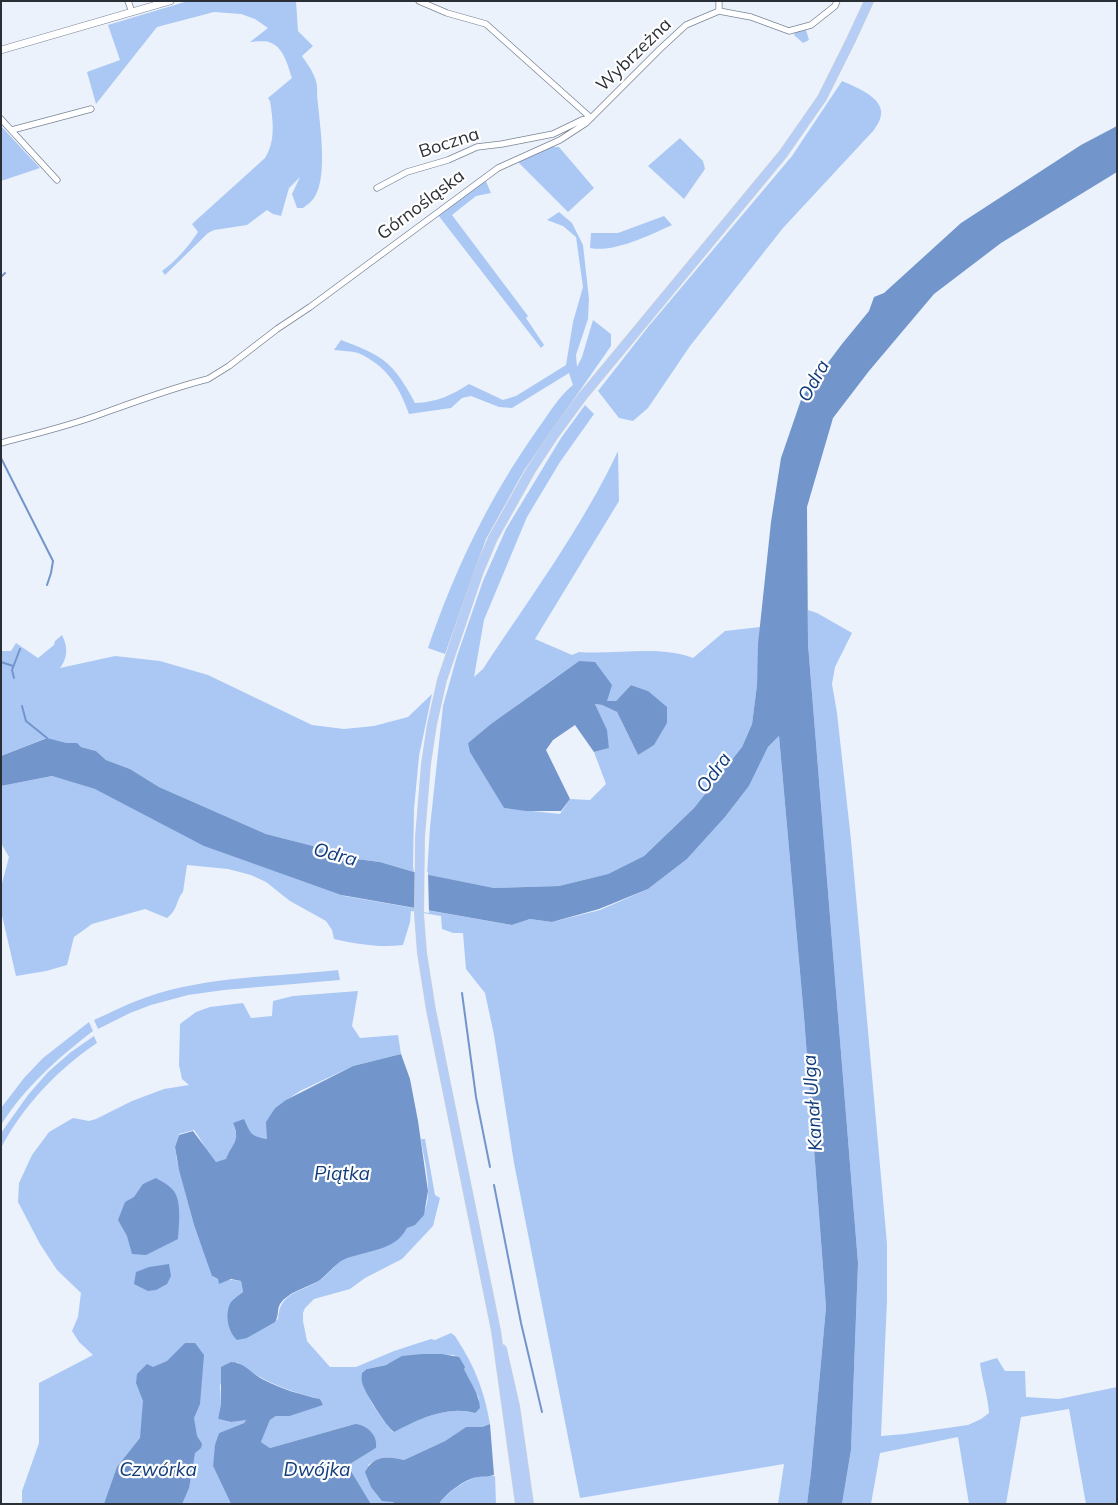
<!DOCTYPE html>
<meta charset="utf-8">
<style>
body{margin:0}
#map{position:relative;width:1118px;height:1505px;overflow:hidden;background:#ebf2fc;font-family:Mulish,sans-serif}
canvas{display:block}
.frame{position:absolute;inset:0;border:2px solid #2a2f35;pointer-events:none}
</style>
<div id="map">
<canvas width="1118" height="1505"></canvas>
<div class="frame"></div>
</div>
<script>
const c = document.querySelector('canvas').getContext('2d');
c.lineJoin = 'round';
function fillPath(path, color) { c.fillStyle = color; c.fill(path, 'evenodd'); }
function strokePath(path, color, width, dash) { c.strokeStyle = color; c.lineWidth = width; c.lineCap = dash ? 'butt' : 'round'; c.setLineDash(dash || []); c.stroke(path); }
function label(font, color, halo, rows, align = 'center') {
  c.font = font + ' Mulish,sans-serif'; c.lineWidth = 4.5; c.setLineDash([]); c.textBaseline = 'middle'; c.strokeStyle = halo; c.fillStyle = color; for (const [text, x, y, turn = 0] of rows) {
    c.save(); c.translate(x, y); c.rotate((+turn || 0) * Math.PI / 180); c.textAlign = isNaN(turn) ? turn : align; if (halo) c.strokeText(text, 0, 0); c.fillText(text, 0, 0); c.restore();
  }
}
fillPath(new Path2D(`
 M188 1H296L298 31 313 46 302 56C310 68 319 79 317 94 319 120 329 176 314 198 311 202 307 205 303 208H297L292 194 300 177 289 188 281 216 273 214 267 210 247 225 214 230 208 233 165 275 162 271C177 260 188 247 198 232L192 224 265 158C276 141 273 120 270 101L268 98 292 78C288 66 284 48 271 43 265 40 256 42 250 42L268 28 255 19 241 14 214 12 157 27 96 104 87 72 120 60 108 25Z
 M806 30 809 40 803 43 794 35 795 32Z
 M842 81C856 87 888 99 880 119 879 123 876 126 874 130L783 228 690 346 648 408 633 421 619 418 598 391 648 327 792 156Z
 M1 126 40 168 1 181Z
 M680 138 703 161 705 169 684 199 648 166Z
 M551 147H559L594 188 568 212 517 161Z
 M485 179 491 193 476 196 452 215 528 316 526 318 544 345 541 348 438 215Z
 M559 212 572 223 583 245 589 299 588 319 576 355 577 367 582 357 593 320 611 334V346L525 469 486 539 445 654 428 648C455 569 489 498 537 430 548 415 559 396 573 385L569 373 512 408 499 407 471 396 462 398 451 408 409 414C399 386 386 365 358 353 351 351 342 351 334 350L341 340C356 346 375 352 388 364 399 374 408 390 415 403 437 402 450 396 469 384L503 400 516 396 566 365 573 322 583 287 576 237 563 226 547 220Z
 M664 216 672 225C650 235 614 253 590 248L591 233H618Z
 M585 405 594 414 560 462 527 517 484 620 474 677 483 669C529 599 583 526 618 451L619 501 535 639 572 655 579 652C615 655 659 645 693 658L725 631 760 627 757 685 752 724 742 747 694 808 644 856 608 874 559 886 494 888 427 875 430 827 443 706 457 656 483 581 506 529 561 438ZM579 661 607 701H616L631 685 648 691 638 755 617 712 602 705 595 704 606 730 609 748 594 752 606 784 590 800 570 799 560 814 504 808 468 743C505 713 541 688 579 661Z
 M808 610 817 613 852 633 835 667 832 684 837 713 851 840 887 1244V1300L881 1436 905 1434 968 1425 981 1419 989 1413C988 1396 982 1380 980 1363L997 1358 1005 1371H1025L1026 1397 1059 1399 1117 1387V1504H1086L1069 1409 1021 1417 1006 1504H969L958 1437 880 1453 871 1504H842L851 1450 858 1263 808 644Z
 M62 635C68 647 68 657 60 668L115 656 160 661 208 675 312 725 344 729 374 726 408 717 432 694 419 756 414 809 413 867 414 872 380 862 341 857 313 846 266 834 159 787 130 769 106 760 96 751 81 747 77 744 67 743 46 738 1 756V651H11L16 643 38 658 54 645 55 641Z
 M779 736 804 1017 826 1307 811 1472 807 1504H778L784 1464 580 1498 514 1163 494 1035 485 993 466 969 463 933H453L442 929 441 916 411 911 410 922 403 945C380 948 357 944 334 939L332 930 326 921 290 901 266 882 251 875 228 869 187 865 183 892C175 902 179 908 167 918L145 909 92 924 74 937 67 965 46 971 16 976 1 911V887L9 857 1 843V786L52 776 96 789 213 849 344 896 512 925 530 919 552 922 600 910 648 889 687 859 725 817 749 786 768 747Z
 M338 970 340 980 224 990 188 995 151 1005 130 1013 98 1029 94 1020C112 1012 129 1003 147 997 207 976 275 977 338 970Z
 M358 991 352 1026 360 1038 398 1035 401 1054 353 1066 300 1091 275 1108 267 1122V1139L256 1138 233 1123C241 1145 232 1142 226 1160L216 1162C207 1152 202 1141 194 1130L179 1134 175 1147 177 1161 194 1225 213 1277C221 1281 231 1279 241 1281L243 1292 234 1299 247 1338 278 1319C280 1291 300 1293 320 1280 328 1275 334 1265 343 1260 362 1251 397 1249 407 1228 441 1215 425 1167 421 1139H425L435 1195 440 1198 433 1226 402 1259 365 1278 350 1289 314 1299 305 1308 303 1313V1321L307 1341 330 1367H356L394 1351 431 1339 435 1340 451 1333 455 1336C474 1365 484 1389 490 1424L482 1427H466L445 1441 404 1460C390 1456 381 1456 368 1465L395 1504H371L351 1471 350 1464 376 1448 355 1424 270 1448 261 1442 270 1420 276 1416H290L322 1405 320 1399C290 1392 261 1381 237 1362L220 1385 221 1404 218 1419 231 1422 246 1419 244 1423 219 1433 213 1466 231 1504H22V1491L39 1443V1383L93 1355 79 1342 72 1331 78 1317 81 1293 57 1270 40 1244 18 1202 19 1183 32 1155 49 1132 73 1118 89 1121 96 1119 132 1101 164 1089 189 1085 182 1079 179 1065 180 1024 196 1012 210 1007 243 1003 251 1018 272 1016 273 1001 293 996ZM422 1354 454 1355C464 1368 471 1383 479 1398L475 1413C447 1405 418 1419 393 1432 389 1429 370 1402 369 1397 367 1388 368 1378 367 1369L385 1365Z
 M89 1022 93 1031C58 1058 25 1087 1 1125V1108L24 1078 43 1058Z
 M94 1036 97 1043C58 1069 23 1106 1 1148V1133L28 1095 48 1072 71 1052Z
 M479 1476H495L496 1504H439C447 1492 466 1480 479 1476Z`), '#abc8f5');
fillPath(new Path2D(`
 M1117 126V172L1001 243 934 294 869 371 833 418 807 507 808 644 858 1263 851 1450 842 1504H807L811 1472 826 1307 804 1017 779 736 768 747 749 786 725 817 687 859 648 889 599 909 552 922 530 919 512 925 341 895 204 846 95 789 52 776 1 786V756L47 738 67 743H77L81 747 96 751 106 760 130 769 159 787 266 834 313 846 341 857 380 862 414 872 494 888 559 886 608 874 644 856 694 808 742 747 752 724 757 685 758 644 771 522 781 458 802 397 842 344 869 311 874 297 884 293 961 223 1081 145Z
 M579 661 595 662 612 685 607 701H616L631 685 648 691 667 707V723L654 745 638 755 617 712 602 705 595 704 607 730 609 748 594 752 575 725 553 740 546 750 570 799 561 811H526L504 808 470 752 468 743 491 724Z
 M401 1054 410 1079 418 1121 428 1191 424 1215 415 1225 407 1228C395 1252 365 1250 343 1260 334 1265 328 1274 320 1280 307 1288 289 1291 280 1304 277 1309 279 1316 275 1322L247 1338 237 1340C229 1333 225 1318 229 1306 231 1300 238 1296 243 1292L241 1281 231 1279 219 1284 218 1279 212 1276 194 1225 179 1170 175 1147 179 1135 193 1131 216 1162 226 1159C232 1143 241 1142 233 1123L244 1119C251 1134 250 1136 267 1139L266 1122 275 1108 286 1100 353 1066Z
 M156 1178C161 1181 169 1185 173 1190 182 1200 179 1226 178 1239L146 1255 132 1254 127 1236 118 1220 125 1202 134 1197 143 1184Z
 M169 1264 171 1276 167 1284 156 1290 148 1291 134 1284 136 1272 149 1267Z
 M185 1343H195L204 1355 200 1404 194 1418 197 1436 202 1444 201 1448 195 1453 189 1488 182 1504H104L117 1467 140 1438 143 1401 136 1383 137 1374 147 1364 153 1367 167 1361Z
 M422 1354H442L459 1357 465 1367 464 1369C470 1382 479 1393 480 1408L475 1413C448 1405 418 1419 394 1432 387 1428 363 1390 362 1382 361 1379 362 1376 362 1373L367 1369 386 1365 402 1356Z
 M231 1362C244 1362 252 1374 264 1380 282 1389 301 1395 320 1399L323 1405 290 1416H276L270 1420 261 1442 270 1448 355 1424C367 1425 378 1435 376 1448L350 1464 351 1471 371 1504H231L213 1466 215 1445 219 1433 244 1423 246 1420 231 1422 218 1419 221 1404V1367Z
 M490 1424 494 1475C488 1477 483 1476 478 1477 466 1478 445 1494 439 1504H395L393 1502 382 1501 371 1487 365 1472C374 1455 388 1456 404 1460L445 1441 466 1427H482Z`), '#7295cb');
fillPath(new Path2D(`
 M416 870 428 872 429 913 417 911Z`), '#ebf2fc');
strokePath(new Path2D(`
 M1 277 5 273
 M1 458 53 561 51 573 47 585
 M1 662 13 666
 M14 678 12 670 20 649
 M22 706 26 721 47 738
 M462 993 476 1097 490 1167
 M494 1185 521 1323 542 1412`), '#7295cb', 2);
const minor = new Path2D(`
 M128 1 132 12
 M419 1 447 13 486 24 591 118
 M719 11V1
 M1 119 57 180
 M12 130 91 109
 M377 188 407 172 448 160 477 147 502 144 553 134 582 120 591 118
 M1 443C35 434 69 426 101 414 137 401 172 388 208 379L229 366 277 329 310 307 498 168 560 140 586 123 660 49 686 25 719 11 751 17 789 31 811 25 835 6 837 1`);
const tertiary = new Path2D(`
 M1 50 170 1`);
const primary = new Path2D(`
 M502 1349 515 1406 529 1504
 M520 1504 496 1331 431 1010 422 953 419 914 420 837 426 764 432 724 442 680 479 571 493 538 531 470 554 435 582 397 783 154 822 98 851 40 869 1`);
strokePath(minor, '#7b8596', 7);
strokePath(tertiary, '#7b8596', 8);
strokePath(primary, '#d0d1d3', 10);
strokePath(minor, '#fff', 5.5);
strokePath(tertiary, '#fff', 7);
strokePath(primary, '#b6cef5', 9);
label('18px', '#2a2f35', '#fefefe', [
 ["Wybrzeżna",634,55,-44],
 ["Boczna",449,143,-18],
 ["Górnośląska",421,205,-37]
]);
label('italic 19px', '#113c7d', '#fefefe', [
 ["Odra",814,381,-61],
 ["Odra",714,773,-54],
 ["Odra",335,855,15],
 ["Kanał Ulga",813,1103,-94],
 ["Piątka",342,1174],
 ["Czwórka",158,1470],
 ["Dwójka",317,1470]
]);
</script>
